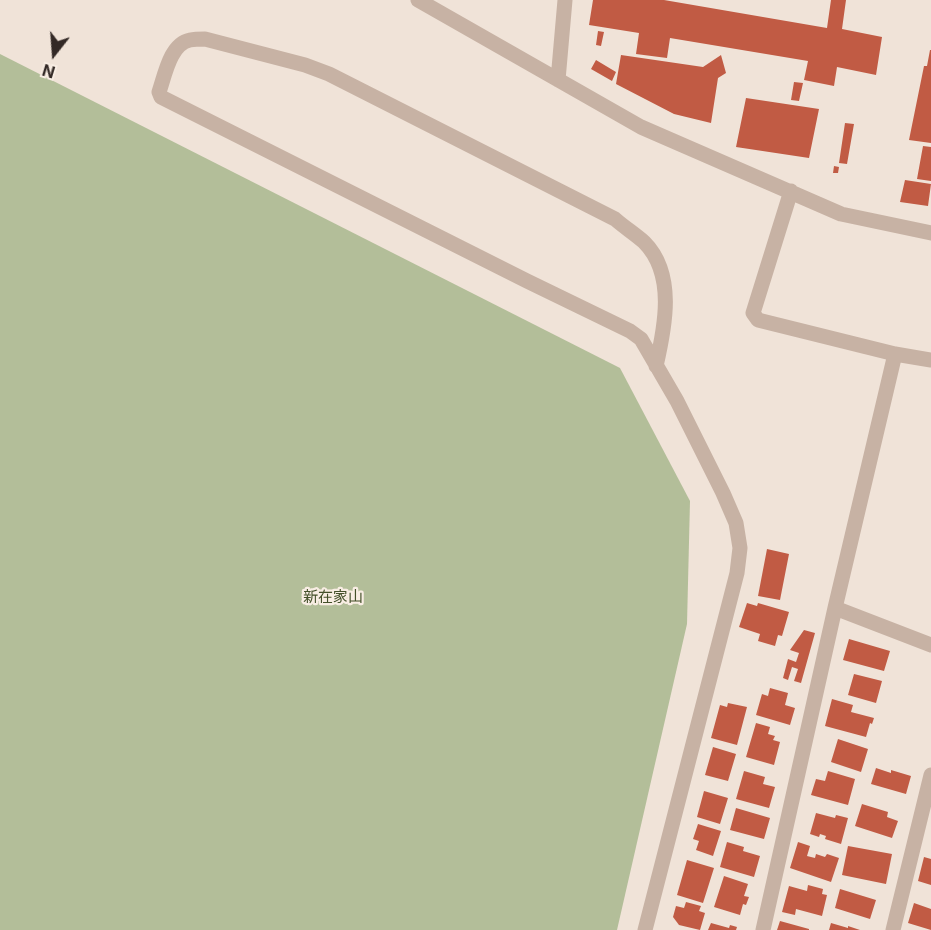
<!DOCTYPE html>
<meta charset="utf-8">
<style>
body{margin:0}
#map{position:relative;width:931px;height:930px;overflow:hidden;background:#f0e3d8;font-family:Inter,sans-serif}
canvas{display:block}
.north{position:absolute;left:24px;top:24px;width:60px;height:60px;-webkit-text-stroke:4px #f8ede3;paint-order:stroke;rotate:197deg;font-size:16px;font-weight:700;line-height:24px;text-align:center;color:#332926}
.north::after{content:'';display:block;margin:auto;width:21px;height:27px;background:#332926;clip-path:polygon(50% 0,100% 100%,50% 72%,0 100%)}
</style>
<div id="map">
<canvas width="931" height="930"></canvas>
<div class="north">N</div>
</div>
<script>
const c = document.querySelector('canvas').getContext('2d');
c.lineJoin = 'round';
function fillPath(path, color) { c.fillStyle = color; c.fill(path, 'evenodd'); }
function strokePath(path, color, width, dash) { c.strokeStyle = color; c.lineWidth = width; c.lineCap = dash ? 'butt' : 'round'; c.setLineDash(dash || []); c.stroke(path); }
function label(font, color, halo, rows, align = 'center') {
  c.font = font + ' Inter,"Noto Sans JP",sans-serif'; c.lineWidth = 4.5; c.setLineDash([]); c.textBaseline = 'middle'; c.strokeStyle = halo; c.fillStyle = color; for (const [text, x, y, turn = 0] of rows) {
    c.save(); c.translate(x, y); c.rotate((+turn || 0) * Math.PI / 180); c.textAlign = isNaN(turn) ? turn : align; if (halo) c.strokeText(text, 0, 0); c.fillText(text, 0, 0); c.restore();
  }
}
fillPath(new Path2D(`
 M0 54 620 368 690 501 687 624 617 930H0Z`), '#b3be99');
fillPath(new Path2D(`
 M593 0H664L827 28 831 0H846L842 29 882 37 876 75 837 67 834 86 804 80 808 61 670 38 667 58 636 54 639 33 589 25Z
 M598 31 604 32 601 46 596 45Z
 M930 50H931V143L909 140 924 66H927Z
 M621 55 703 67 721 55 726 73 718 78 711 123 674 114 616 84Z
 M596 60 616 72 612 81 591 69Z
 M794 82 803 83 799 101 791 100Z
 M746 98 819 109 809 158 736 147Z
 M845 123 854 124 847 164 839 163Z
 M923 146 931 147V181L917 179Z
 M834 166 839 167 838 173H833Z
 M905 180 931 184 928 206 900 202Z
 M767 549 789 554 780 600 758 596Z
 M747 603 757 606 758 603 789 612 782 636 778 635 775 646 758 641 760 634 739 627Z
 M804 630 815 633 801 683 794 681 798 669 792 667 788 680 783 678 788 659 796 662 799 653 790 650Z
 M849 639 890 651 884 671 843 660Z
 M854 674 882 681 876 703 848 695Z
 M770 688 788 693 785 705 795 708 790 725 756 715 762 694 768 696Z
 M832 699 853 705 851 712 874 718 872 724 870 723 866 737 825 726Z
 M728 703 747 707 737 745 711 738 720 705 727 707Z
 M756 723 770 727 768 734 775 736 773 740 780 742 774 765 746 757Z
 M838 739 868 749 861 772 831 762Z
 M713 747 736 754 728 781 705 775Z
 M876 768 891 773V770L911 776 906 794 871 784Z
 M744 771 765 777 763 784 775 787 769 808 736 799Z
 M828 771 855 779 848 805 811 795 816 779 825 781Z
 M704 791 728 798 720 824 697 817Z
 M862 804 888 812 887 817 898 821 892 838 855 826Z
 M736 808 770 818 764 839 730 830Z
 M816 813 835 818 836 815 848 818 841 844 825 839 826 836 820 834 819 837 810 834Z
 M698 824 721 831 713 856 696 850 699 841 693 839Z
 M727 842 744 847 743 851 760 856 754 877 720 867Z
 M798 842 810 846 807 856 815 858 816 854 825 857 827 854 839 858 831 882 790 868Z
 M848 846 892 854 886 884 842 875Z
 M924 857 931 859V885L918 881Z
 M687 860 714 868 703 903 677 895Z
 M724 876 748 884 744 896 749 897 746 905 743 904 740 915 714 907Z
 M808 885 823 889 822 894 827 895 822 916 796 909 795 915 782 912 789 886 807 891Z
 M840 889 876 900 870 919 835 908Z
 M686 902 701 906 699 911 705 913 700 930 679 925 673 917 676 906 684 908Z
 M914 903 931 909V930L908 923Z
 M780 921 809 929V930H777Z
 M711 923 729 928 730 925 737 927 736 930H708Z
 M831 923 848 928V926L860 930H829Z`), '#c15b44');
strokePath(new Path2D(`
 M418 0 641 127 841 214 931 233
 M558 80 565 0
 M791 191 753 313 758 320 895 354 931 360
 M835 608 931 645
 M645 930 737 573 740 548 736 523 723 493 677 401 641 339 630 331 527 281 161 97 159 92C165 75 170 44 190 40 195 39 201 39 205 39L305 65 329 74 615 219C624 227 635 234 644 242 676 274 665 327 656 366
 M763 930 835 608 895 354
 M893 930 931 775`), '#c7b2a4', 15);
label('15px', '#44502a', '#f8ede3', [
 ["新在家山",333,597]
]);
</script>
